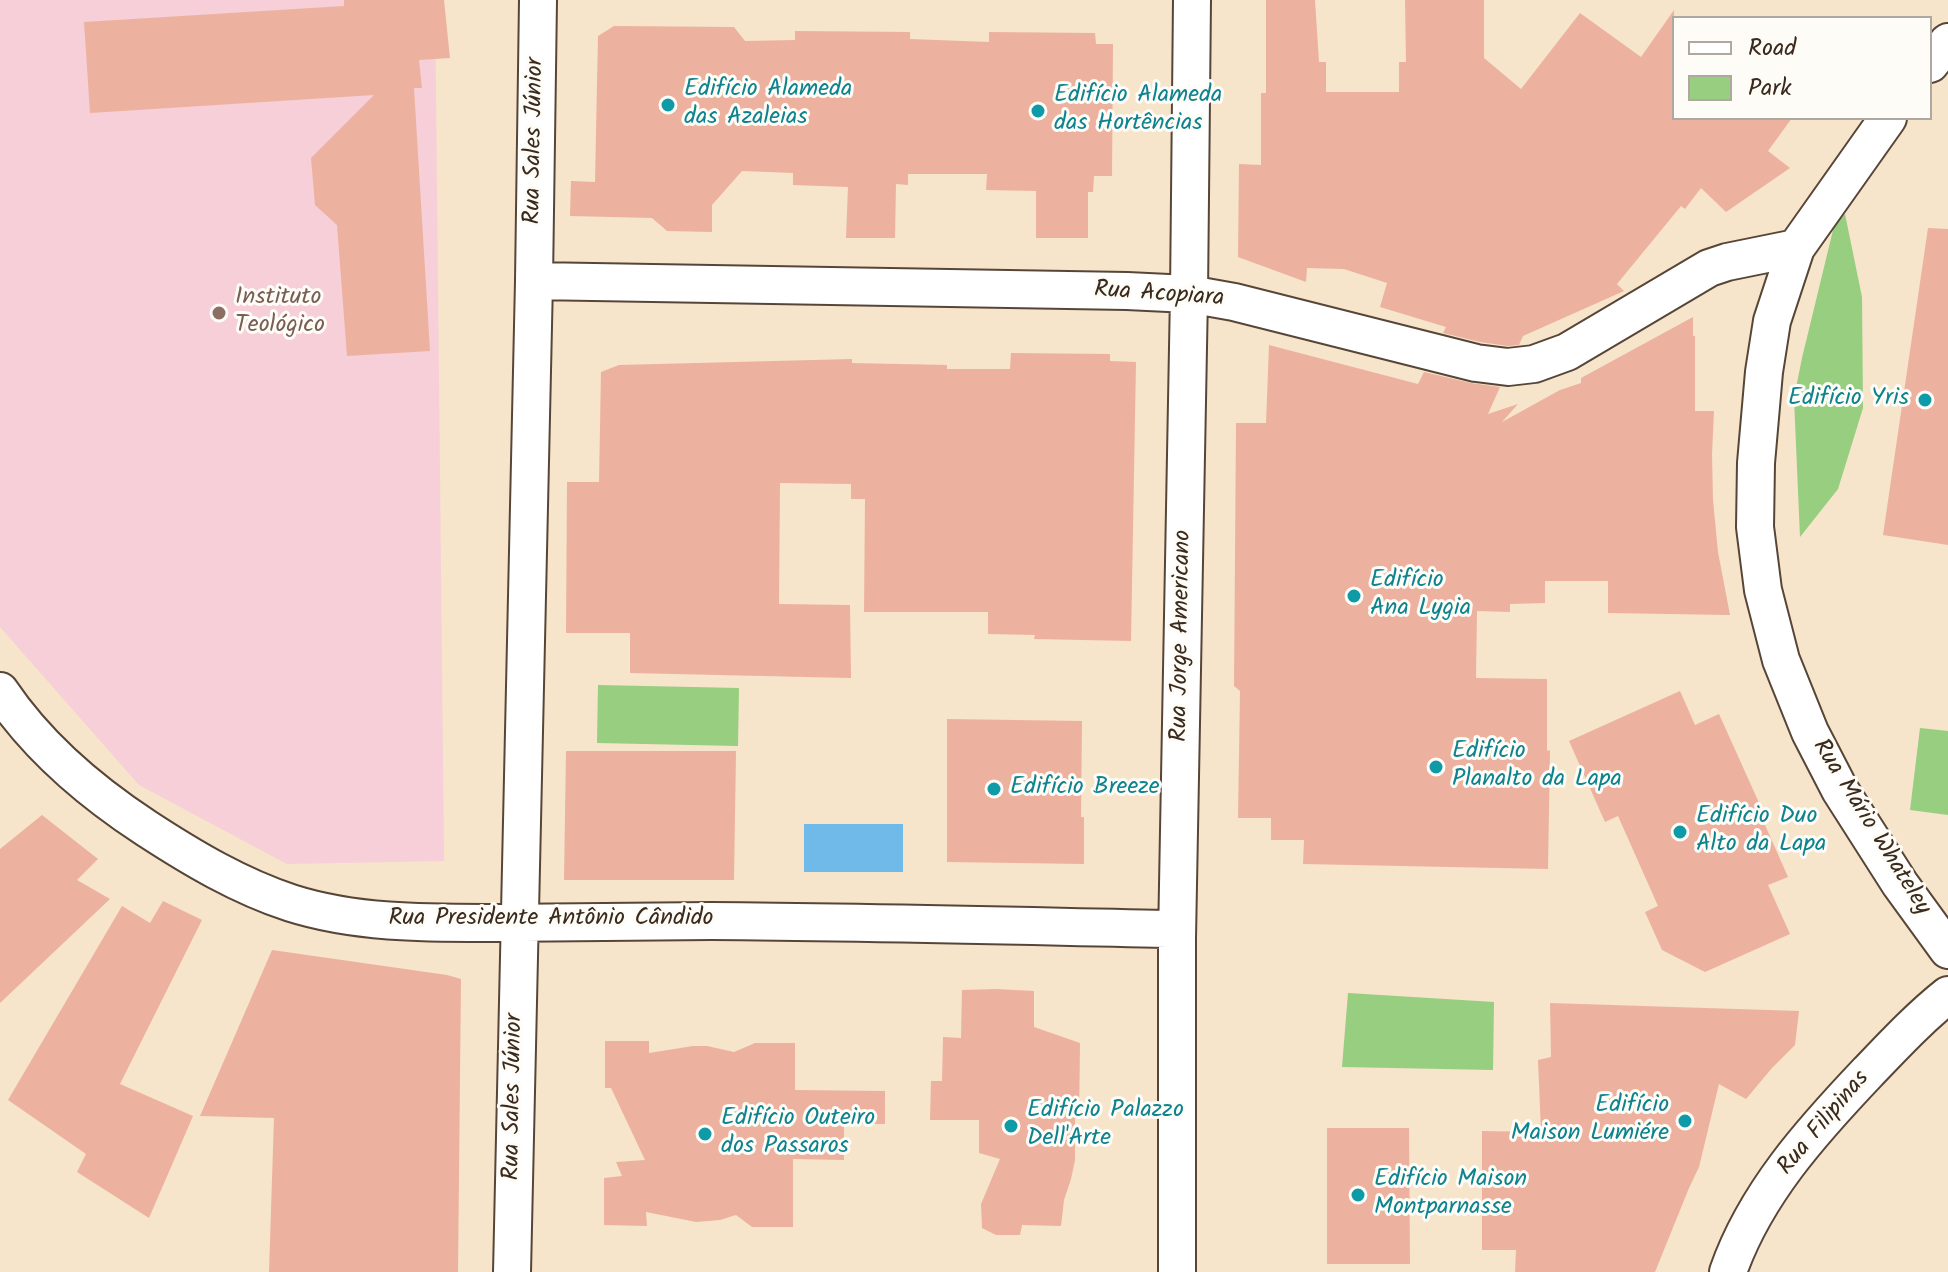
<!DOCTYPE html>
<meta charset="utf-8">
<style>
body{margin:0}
#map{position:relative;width:1948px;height:1272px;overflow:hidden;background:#f6e4cb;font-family:Kalam,sans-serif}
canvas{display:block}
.legend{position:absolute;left:1672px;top:16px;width:260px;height:104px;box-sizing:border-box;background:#fdfcf7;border:2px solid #afa8a0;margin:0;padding:10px 14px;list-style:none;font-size:24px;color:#3b2a1e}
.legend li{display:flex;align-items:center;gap:16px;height:40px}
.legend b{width:40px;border:2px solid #afa8a0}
</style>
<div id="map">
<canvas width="1948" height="1272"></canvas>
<ul class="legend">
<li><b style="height:10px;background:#fff"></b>Road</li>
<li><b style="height:22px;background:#97ce80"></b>Park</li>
</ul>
</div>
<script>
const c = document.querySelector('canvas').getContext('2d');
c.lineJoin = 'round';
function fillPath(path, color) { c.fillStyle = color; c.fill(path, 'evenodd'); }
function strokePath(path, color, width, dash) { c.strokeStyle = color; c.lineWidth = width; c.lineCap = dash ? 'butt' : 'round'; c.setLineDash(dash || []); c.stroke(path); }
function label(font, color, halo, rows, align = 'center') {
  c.font = font + ' Kalam,sans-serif'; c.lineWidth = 6; c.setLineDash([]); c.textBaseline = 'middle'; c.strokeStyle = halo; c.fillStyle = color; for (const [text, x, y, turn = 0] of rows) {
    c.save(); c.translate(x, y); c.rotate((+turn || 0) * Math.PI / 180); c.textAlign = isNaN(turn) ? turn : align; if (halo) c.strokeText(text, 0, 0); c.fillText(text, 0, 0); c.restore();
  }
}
fillPath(new Path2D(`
 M0 0H435L444 861 287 864 139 785 0 627Z`), '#f6cfd8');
fillPath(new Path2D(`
 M1845 214 1862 297 1863 408 1838 489 1800 537 1794 398 1802 358 1834 226Z
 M598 685 739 688 738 746 597 743Z
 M1920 728 1948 731V815L1910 810Z
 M1348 993 1494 1002 1493 1070 1342 1067Z`), '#97ce80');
fillPath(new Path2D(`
 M804 824H903V872H804Z`), '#6fbae8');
fillPath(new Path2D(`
 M344 0H444L450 58 419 60 422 88H414L430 351 347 356 337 225 315 205 311 158 374 95 90 113 84 22 344 6Z
 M1266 0H1315L1319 62H1326V92H1399V62H1406L1405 0H1484V58L1521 89 1580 13 1641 57 1674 10V118H1792L1768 151 1790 168 1726 212 1701 188 1685 209 1681 206 1617 284 1624 291 1523 336 1519 345 1508 346 1480 342 1443 333 1446 327 1380 307 1387 283 1344 269 1307 268 1306 282 1238 257 1239 164 1261 165V93H1266Z
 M614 26 734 27 745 41 795 40V31L910 32V39L989 42V32L1095 33 1096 44H1113L1112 176H1094L1093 192H1088V238H1036V191L986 190 987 174H908V185L896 184 895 238H846L848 187 793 185V173L742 171 712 205V232L667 231 652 218 570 216 571 181 595 182 598 36Z
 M1928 228 1948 229V545L1883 535Z
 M1693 317V336H1695V411H1714L1712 454 1713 500 1718 552 1730 615 1608 613V581H1545V603L1510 604V612L1477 611 1476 678 1547 679V751L1550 750 1548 869 1303 864 1304 840H1271V818H1238L1240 691 1234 686 1236 423H1266L1269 345 1418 384 1424 372 1471 383 1500 387 1488 414 1518 404 1502 422 1560 390 1581 383V378Z
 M1011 353 1110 354V361L1136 362 1131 641 1034 639 1035 635 988 634V612H864L865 499H851V484L780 483 779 604 850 605 851 678 630 673V633H566L567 482H599L601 372 619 365 852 359V363L947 365V369H1010Z
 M1680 691 1695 725 1719 714 1760 805 1757 807 1788 877 1768 885 1790 934 1705 972 1662 950 1645 912 1658 906 1618 816 1605 822 1569 741Z
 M947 719 1082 721 1081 817H1084V864L947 862Z
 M566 751H736L734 880H564Z
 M42 815 98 859 77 880 110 899 0 1003V849Z
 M163 901 202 920 120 1084 193 1116 149 1218 77 1172 86 1154 8 1100 122 906 150 923Z
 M272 950 447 975 461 979 458 1272H269L274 1118 200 1116Z
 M996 989 1034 991V1027L1080 1043 1079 1119H1075V1160L1071 1179 1064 1200 1061 1226 1022 1225 1020 1235H996L982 1228 981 1204 1000 1159 979 1153V1120H930L931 1081H942L943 1037 961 1038 962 990Z
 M1550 1003 1799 1011 1795 1045 1772 1068 1746 1099 1719 1084 1699 1167 1689 1188 1655 1272H1515L1516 1250H1482V1131L1541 1132 1538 1060 1551 1057Z
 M605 1041H649V1053L693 1046H707L734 1052 755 1043H795V1090L885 1091V1124H844V1160L793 1159V1227H752L736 1215 720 1220 696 1222 646 1212 647 1226 604 1225V1178L622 1176 616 1162 645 1160 611 1088H605Z
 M1327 1128H1409L1410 1264H1327Z`), '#ecb29f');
const minor = new Path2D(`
 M1930 64 1948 42
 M1888 118 1796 248 1772 321 1764 372 1756 463 1755 527 1763 590 1781 660 1810 732 1840 790 1900 884 1948 950
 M534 281 1127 291 1189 294 1234 302 1476 363 1508 367 1534 364 1567 352 1709 268 1727 262 1796 248
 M0 691C37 746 91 792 146 828 192 858 239 886 291 903 357 924 429 923 497 923 569 923 640 921 711 921 867 922 1022 926 1177 929
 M512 1272 534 281 538 0
 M1177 1272V938L1189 294 1192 0
 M1728 1272C1755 1194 1812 1131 1868 1072 1894 1045 1919 1018 1948 995`);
strokePath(minor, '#574638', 40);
strokePath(minor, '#fff', 36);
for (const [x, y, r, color] of [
 [668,105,8,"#0f9aa8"],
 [1038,111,8,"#0f9aa8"],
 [219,313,8,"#8d6e63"],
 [1925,400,8,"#0f9aa8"],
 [1354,596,8,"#0f9aa8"],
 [1436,767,8,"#0f9aa8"],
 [994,789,8,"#0f9aa8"],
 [1680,832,8,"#0f9aa8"],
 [1685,1121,8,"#0f9aa8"],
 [1011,1126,8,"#0f9aa8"],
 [705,1134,8,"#0f9aa8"],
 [1358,1195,8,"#0f9aa8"]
]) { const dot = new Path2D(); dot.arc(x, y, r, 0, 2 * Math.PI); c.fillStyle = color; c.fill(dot); strokePath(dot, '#fdfcf7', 3); }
label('24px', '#0d838f', '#fdfcf7', [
 ["Edifício Alameda",684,91],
 ["das Azaleias",684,119],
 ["Edifício Alameda",1054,97],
 ["das Hortências",1054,125],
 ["Edifício Yris",1909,400,"right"],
 ["Edifício",1370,582],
 ["Ana Lygia",1370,610],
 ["Edifício",1452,753],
 ["Planalto da Lapa",1452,781],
 ["Edifício Breeze",1010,789],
 ["Edifício Duo",1696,818],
 ["Alto da Lapa",1696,846],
 ["Edifício",1669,1107,"right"],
 ["Maison Lumiére",1669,1135,"right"],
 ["Edifício Palazzo",1027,1112],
 ["Dell'Arte",1027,1140],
 ["Edifício Outeiro",721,1120],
 ["dos Passaros",721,1148],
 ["Edifício Maison",1374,1181],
 ["Montparnasse",1374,1209]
], 'left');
label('24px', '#3b2a1e', '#fdfcf7', [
 ["Rua Sales Júnior",536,141,-89],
 ["Rua Acopiara",1159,296,4],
 ["Rua Jorge Americano",1183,636,-89],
 ["Rua Mário Whateley",1870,828,58],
 ["Rua Presidente Antônio Cândido",551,920],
 ["Rua Sales Júnior",515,1097,-89],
 ["Rua Filipinas",1825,1124,-50]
]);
label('24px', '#785e54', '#fdfcf7', [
 ["Instituto",235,299],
 ["Teológico",235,327]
], 'left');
</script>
